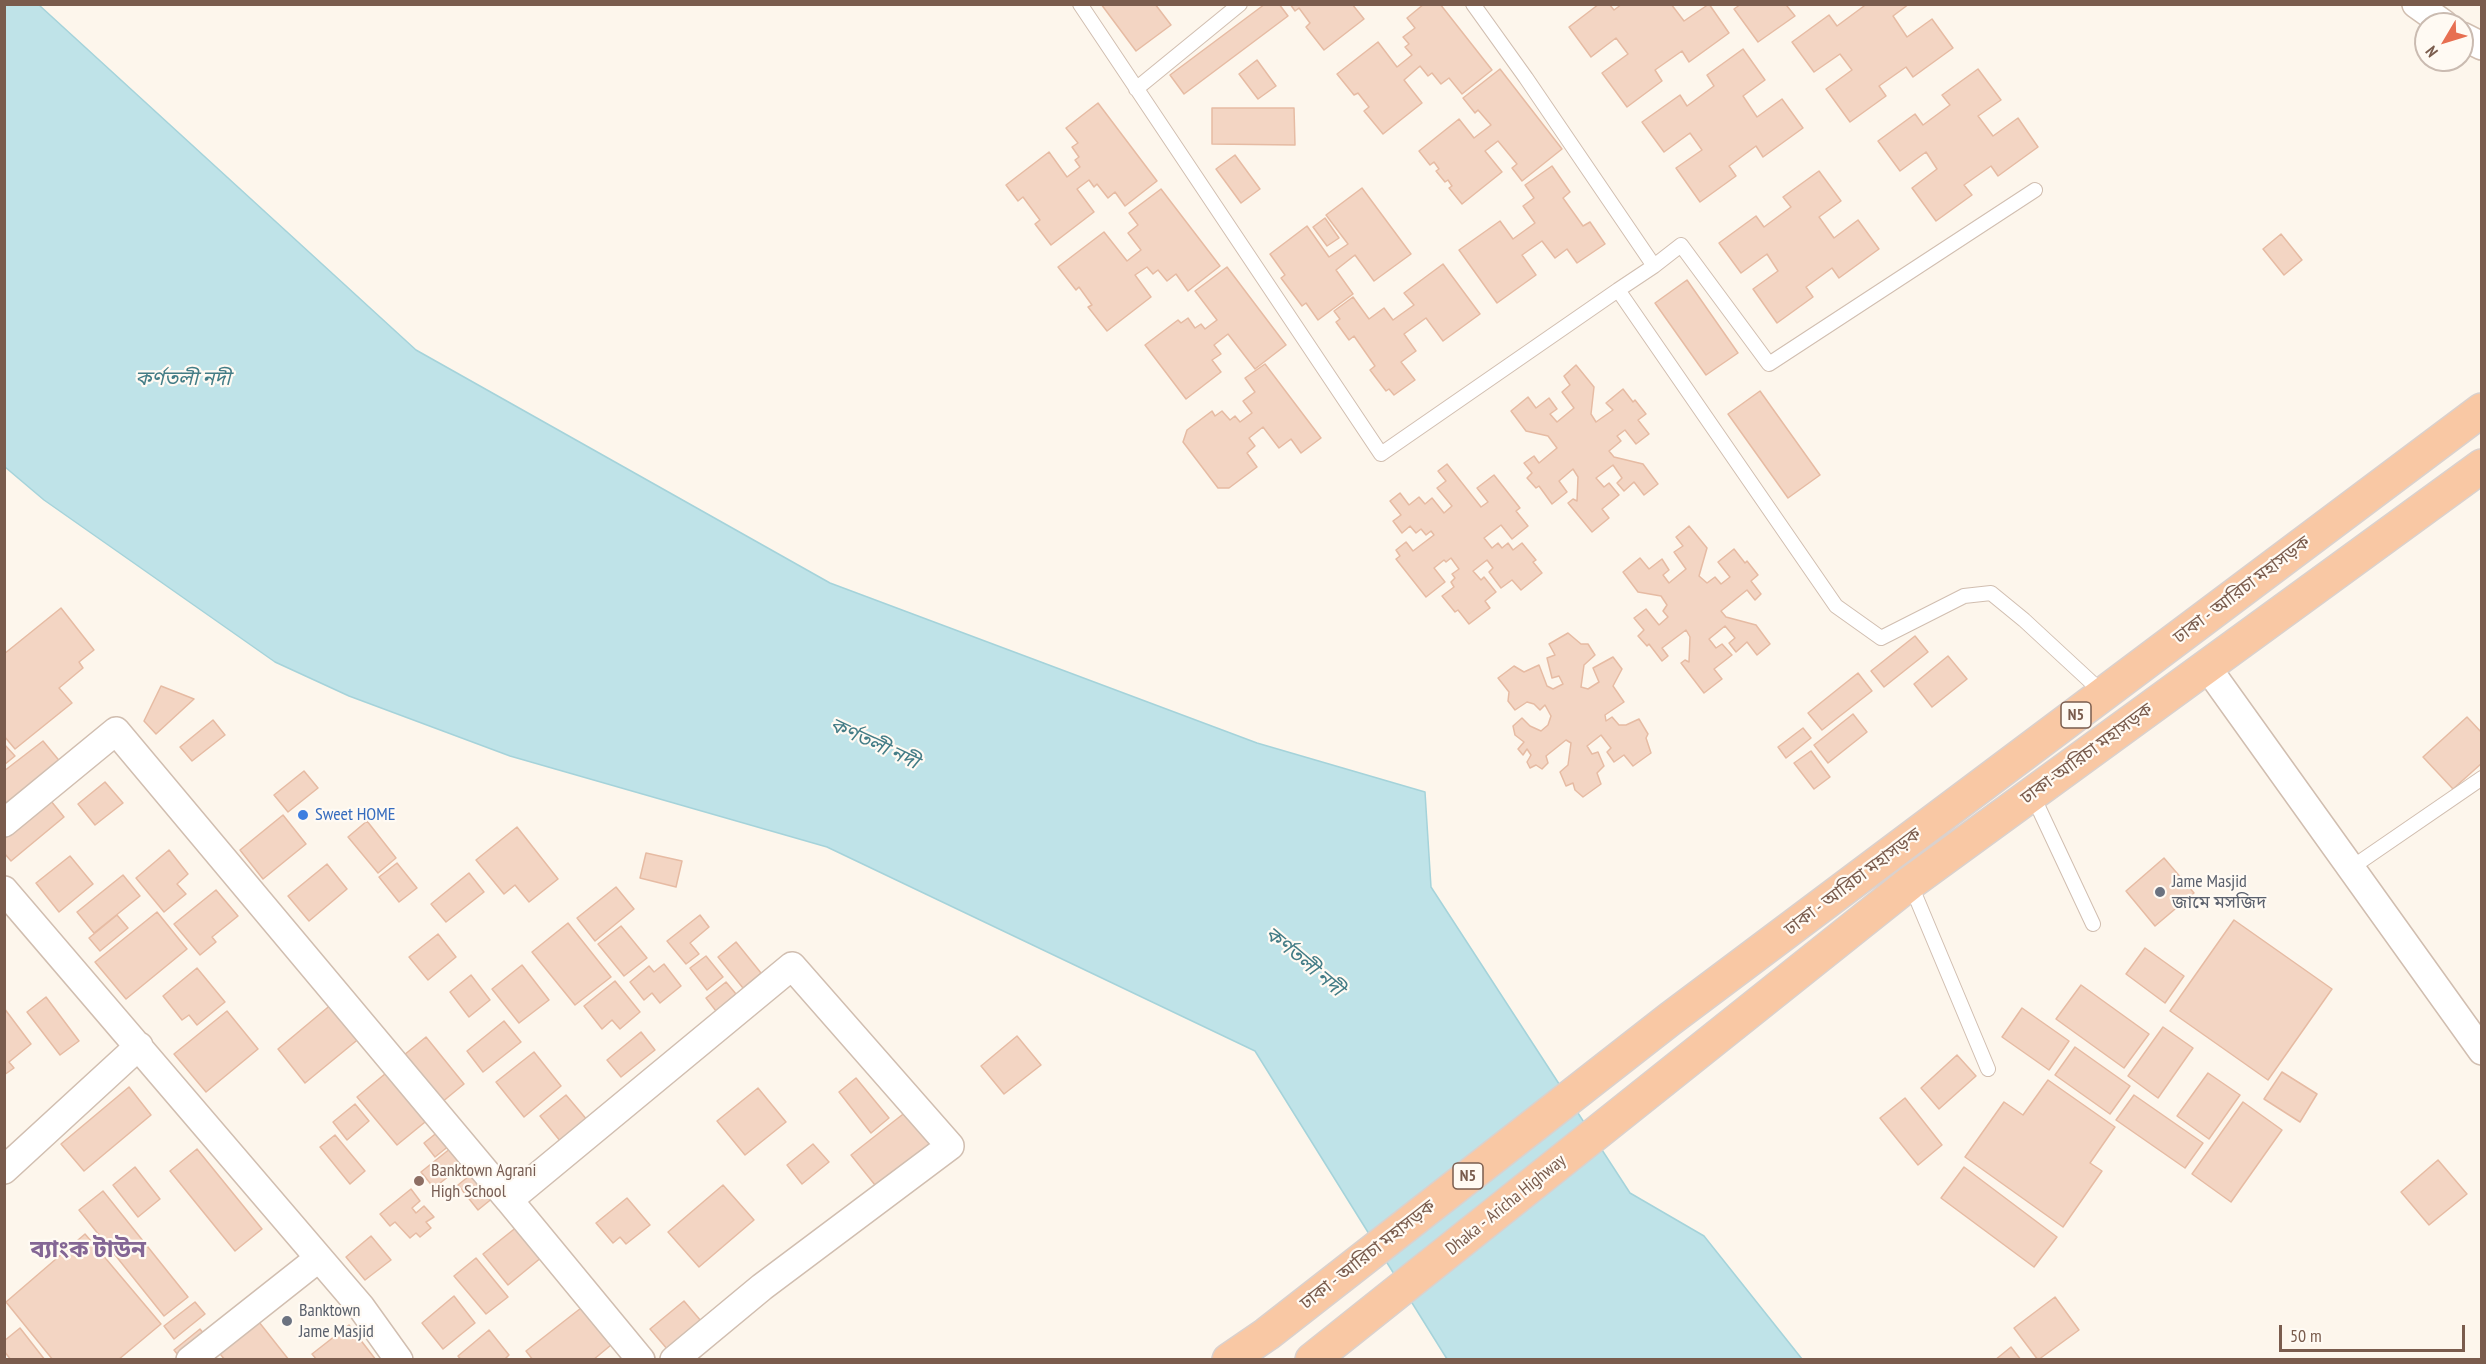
<!DOCTYPE html>
<meta charset="utf-8">
<style>
body{margin:0}
#map{position:relative;width:2486px;height:1364px;overflow:hidden;background:#fdf6ec;font-family:"PT Sans Narrow",sans-serif}
canvas{display:block}
.frame{position:absolute;inset:0;border:6px solid #7a5c4d;pointer-events:none}
.north{position:absolute;left:2414px;top:12px;width:60px;height:60px;box-sizing:border-box;background:#fffaf3;border:2px solid #cabbb1;border-radius:50%;rotate:232deg;font-size:16px;font-weight:700;line-height:24px;text-align:center;color:#7a5c4d}
.north::after{content:'';display:block;margin:auto;width:21px;height:27px;background:#e76f51;clip-path:polygon(50% 0,100% 100%,50% 72%,0 100%)}
.scale{position:absolute;left:2279px;top:1325px;width:186px;height:27px;box-sizing:border-box;border:3px solid #7a5c4d;border-top:0;padding-left:8px;font-size:18px;line-height:21px;white-space:nowrap;color:#7a5c4d;-webkit-text-stroke:4px #fffaf3;paint-order:stroke}
</style>
<div id="map">
<canvas width="2486" height="1364"></canvas>
<div class="frame"></div>
<div class="north">N</div>
<div class="scale">50 m</div>
</div>
<script>
const c = document.querySelector('canvas').getContext('2d');
c.lineJoin = 'round';
function fillPath(path, color) { c.fillStyle = color; c.fill(path, 'evenodd'); }
function strokePath(path, color, width, dash) { c.strokeStyle = color; c.lineWidth = width; c.lineCap = dash ? 'butt' : 'round'; c.setLineDash(dash || []); c.stroke(path); }
function label(font, color, halo, rows, align = 'center') {
  c.font = font + ' "PT Sans Narrow","Noto Sans Bengali",sans-serif'; c.lineWidth = 4.5; c.setLineDash([]); c.textBaseline = 'middle'; c.strokeStyle = halo; c.fillStyle = color; for (const [text, x, y, turn = 0] of rows) {
    c.save(); c.translate(x, y); c.rotate((+turn || 0) * Math.PI / 180); c.textAlign = isNaN(turn) ? turn : align; if (halo) c.strokeText(text, 0, 0); c.fillText(text, 0, 0); c.restore();
  }
}
const water = new Path2D(`
 M4 5H39L416 350 830 583 1257 743 1425 792 1431 887 1630 1193 1704 1236 1802 1359H1447L1255 1051 827 847 510 756 349 696 275 662 44 500 5 467Z`);
fillPath(water, '#bfe3e8');
strokePath(water, '#a5d3da', 1.5);
const building = new Path2D(`
 M1101 4H1155L1171 25 1136 51Z
 M1265 4H1279L1288 16 1184 94 1170 75Z
 M1290 4H1352L1364 19 1324 50 1306 27 1310 23 1299 8 1295 11Z
 M1424 4H1440L1492 70 1462 94 1449 78 1441 84 1432 73 1428 76 1420 66 1404 80 1422 103 1383 134 1364 111 1369 107 1358 93 1354 95 1337 74 1378 42 1397 67 1412 55 1405 47 1409 44 1403 37 1415 28 1407 18Z
 M1599 4H1609L1614 10 1622 4H1671L1684 21 1709 4 1729 33 1689 62 1682 51 1655 70 1662 81 1627 107 1602 73 1628 54 1616 38 1591 57 1569 27Z
 M1741 4H1790L1787 6 1795 16 1758 42 1734 9Z
 M1863 4H1909L1893 16 1907 37 1932 19 1953 48 1913 77 1906 67 1879 86 1886 96 1850 122 1826 89 1852 70 1840 54 1814 72 1792 42 1829 15 1837 26 1864 6Z
 M1743 49 1765 80 1743 96 1757 117 1782 99 1803 128 1763 157 1756 146 1729 166 1736 176 1700 202 1676 168 1702 150 1690 133 1664 152 1642 122 1680 95 1687 106 1714 86 1707 75Z
 M1257 60 1276 86 1258 99 1239 74Z
 M1500 69 1562 149 1522 181 1512 168 1517 164 1498 141 1485 151 1502 172 1462 204 1449 188 1452 186 1448 180 1445 182 1436 171 1439 169 1434 162 1430 165 1419 151 1459 119 1474 138 1491 125 1478 110 1475 113 1463 98Z
 M1978 69 2001 100 1978 116 1993 136 2018 118 2038 147 1998 176 1991 166 1964 185 1972 195 1936 221 1912 188 1937 169 1926 152 1900 171 1878 141 1915 114 1923 125 1950 105 1942 95Z
 M1098 103 1157 181 1125 206 1115 192 1108 198 1097 184 1094 187 1089 180 1077 189 1094 212 1051 245 1035 224 1040 220 1023 197 1018 201 1006 185 1049 152 1067 177 1080 167 1075 160 1079 157 1072 147 1078 143 1066 128Z
 M1212 108H1294L1295 145 1212 144Z
 M1235 155 1260 189 1241 203 1216 169Z
 M1552 166 1570 192 1563 198 1583 226 1590 222 1605 244 1577 263 1567 249 1555 258 1542 241 1522 255 1536 275 1497 303 1459 250 1500 221 1513 239 1535 223 1523 206 1534 198 1525 185Z
 M1819 171 1841 201 1819 217 1834 238 1858 220 1879 249 1839 278 1832 268 1806 287 1813 297 1777 323 1753 289 1778 271 1767 254 1741 273 1719 243 1756 216 1764 227 1791 207 1783 197Z
 M1362 188 1411 254 1374 281 1355 255 1336 270 1353 294 1318 320 1306 303 1302 306 1281 278 1285 275 1270 254 1307 226 1329 257 1348 244 1326 215Z
 M1161 189 1220 266 1188 291 1176 274 1167 281 1158 270 1153 274 1147 267 1135 275 1151 297 1107 331 1088 307 1092 305 1079 287 1076 290 1058 267 1104 232 1127 261 1141 250 1128 233 1138 225 1129 213Z
 M1325 218 1339 238 1327 246 1313 227Z
 M2281 234 2302 260 2284 275 2263 249Z
 M1443 264 1480 314 1443 341 1426 318 1404 334 1416 351 1401 362 1415 380 1394 395 1389 389 1386 391 1370 370 1375 366 1354 336 1349 340 1336 322 1340 319 1334 311 1353 297 1369 319 1384 308 1393 320 1414 305 1404 293Z
 M1227 267 1286 345 1255 369 1228 334 1214 345 1221 354 1212 360 1221 372 1186 399 1145 345 1178 320 1181 323 1188 318 1195 328 1201 324 1205 329 1217 320 1195 291Z
 M1687 280 1738 353 1706 375 1655 303Z
 M1265 364 1321 438 1301 453 1291 439 1279 448 1263 427 1249 438 1255 446 1247 453 1257 467 1229 488H1218L1183 442 1187 430 1212 411 1215 416 1222 411 1230 420 1235 416 1240 422 1252 413 1243 401 1255 392 1245 378Z
 M1576 365 1594 387 1591 414 1596 422 1613 410 1606 403 1623 389 1633 402 1635 400 1646 414 1638 420 1649 434 1636 444 1625 430 1617 436 1621 441 1609 451 1614 457 1643 464 1658 484 1644 495 1634 482 1624 491 1617 483 1622 478 1613 465 1596 478 1604 487 1609 483 1619 495 1602 509 1609 518 1592 532 1568 503 1573 499 1577 501 1578 477 1573 469 1559 481 1567 492 1552 504 1539 486 1536 488 1527 478 1532 473 1524 463 1534 456 1539 463 1557 448 1548 436 1526 431 1511 411 1528 397 1536 408 1549 398 1557 409 1550 414 1557 422 1574 408 1562 392 1570 385 1564 376Z
 M1760 391 1820 475 1788 498 1728 414Z
 M1447 464 1481 507 1488 502 1477 488 1494 475 1520 508 1516 511 1528 526 1512 539 1501 525 1484 538 1492 548 1498 543 1502 548 1508 543 1513 550 1522 543 1536 560 1533 562 1542 573 1521 590 1512 580 1501 588 1489 572 1493 568 1487 560 1473 571 1481 580 1484 577 1496 592 1485 601 1490 608 1469 624 1458 610 1455 612 1442 596 1454 587 1451 582 1455 578 1452 574 1459 569 1451 558 1446 562 1444 560 1434 568 1445 582 1426 597 1396 559 1400 556 1396 550 1406 542 1413 551 1434 535 1431 531 1426 535 1421 529 1416 533 1410 526 1402 533 1393 521 1401 515 1390 501 1400 493 1409 505 1419 497 1425 504 1432 498 1444 513 1452 506 1437 488 1446 481 1438 471Z
 M1689 526 1707 548 1699 576 1707 583 1715 577 1721 584 1730 577 1718 562 1734 549 1745 563 1747 561 1758 575 1751 581 1761 594 1755 600 1747 590 1721 611 1726 617 1756 625 1770 644 1757 655 1747 642 1736 652 1729 643 1735 638 1725 626 1709 639 1716 648 1722 644 1732 655 1714 669 1722 679 1704 693 1681 663 1685 660 1689 662 1690 637 1686 630 1662 648 1668 656 1662 661 1649 644 1647 646 1638 636 1644 630 1634 618 1646 609 1659 625 1668 617 1663 611 1667 605 1661 596 1638 592 1623 572 1640 558 1649 569 1662 559 1669 570 1663 575 1669 583 1686 569 1674 552 1683 546 1676 537Z
 M61 608 94 650 79 662 83 668 59 688 72 703 15 749 4 736V654Z
 M1568 633 1581 644H1588L1595 655 1584 665 1581 687 1588 689 1599 682 1593 668 1613 657 1622 669 1613 686 1624 702 1605 715 1606 721 1612 717 1619 725H1626L1639 719 1648 734 1646 738 1651 753 1633 766 1624 755 1614 762 1607 752 1611 748 1601 735 1587 746 1592 754 1598 752 1604 766 1597 773 1601 784 1583 797 1575 790 1573 783 1566 786 1560 772 1568 765 1571 743 1566 740 1546 756 1548 763 1542 769 1536 765 1530 768 1527 762 1531 755 1527 749 1523 755 1518 749 1524 742 1515 735 1513 726 1522 718 1530 726 1541 731 1548 725 1551 716 1545 705 1540 710 1534 704 1527 702 1515 710 1508 701 1509 692 1498 678 1514 666 1524 672 1539 665 1547 686 1553 689 1563 684 1559 676 1552 678 1547 658 1555 655 1549 644Z
 M1915 636 1928 652 1884 687 1871 671Z
 M1948 656 1967 679 1932 707 1914 684Z
 M1858 673 1872 691 1822 730 1808 713Z
 M161 686 194 699 156 734 144 721Z
 M1853 714 1867 732 1828 763 1814 745Z
 M2467 717 2482 733V763L2453 789 2423 757Z
 M213 720 225 735 192 761 180 747Z
 M1803 728 1811 738 1786 758 1778 747Z
 M43 741 62 764 4 810V771Z
 M4 744 15 756 4 765Z
 M1811 751 1830 777 1814 789 1794 763Z
 M304 771 318 788 288 812 274 795Z
 M105 782 123 803 95 825 78 804Z
 M51 801 64 817 11 861 4 853V839Z
 M283 815 306 844 263 879 240 850Z
 M367 821 396 858 378 873 348 837Z
 M517 827 558 879 529 902 515 885 504 894 476 860Z
 M169 850 188 874 177 884 186 894 164 912 136 878Z
 M646 853 682 861 676 887 640 878Z
 M70 856 93 884 59 912 36 883Z
 M2164 858 2194 893 2155 926 2126 891Z
 M397 863 417 888 399 902 379 877Z
 M327 864 347 889 309 921 288 896Z
 M469 873 484 892 446 922 431 904Z
 M123 875 140 896 94 933 77 912Z
 M616 887 634 909 595 941 577 918Z
 M216 890 238 916 212 937 216 942 200 955 174 924Z
 M157 912 187 949 126 999 95 962Z
 M117 915 128 928 100 951 89 938Z
 M700 915 709 927 690 943 699 954 686 964 667 941Z
 M2234 920 2332 989 2268 1080 2170 1011Z
 M568 923 611 977 575 1005 532 952Z
 M621 926 647 958 624 976 598 944Z
 M438 934 456 957 428 980 409 957Z
 M736 942 761 973 743 988 718 957Z
 M2145 948 2184 976 2165 1003 2126 974Z
 M706 956 723 977 707 990 690 968Z
 M664 964 681 986 660 1003 652 993 644 1000 630 982 649 966 654 972Z
 M522 965 549 1000 519 1023 492 989Z
 M197 968 225 1002 197 1025 189 1015 182 1020 163 996Z
 M471 975 490 1000 469 1017 450 992Z
 M615 981 640 1012 620 1029 612 1020 602 1029 584 1006Z
 M726 982 736 994 716 1011 706 998Z
 M2081 985 2149 1034 2124 1068 2056 1019Z
 M46 997 79 1041 60 1055 27 1012Z
 M333 1003 361 1037 305 1083 278 1049Z
 M4 1008 31 1044 9 1062 14 1068 4 1075Z
 M2022 1008 2069 1041 2049 1070 2002 1037Z
 M227 1011 258 1049 206 1092 174 1054Z
 M504 1021 521 1042 483 1072 467 1051Z
 M2163 1027 2193 1048 2158 1098 2128 1076Z
 M641 1032 655 1050 621 1077 607 1060Z
 M1017 1036 1041 1065 1004 1094 981 1066Z
 M426 1037 464 1084 436 1107 398 1060Z
 M2075 1047 2130 1086 2110 1114 2055 1075Z
 M534 1052 561 1086 524 1117 496 1082Z
 M1957 1055 1976 1076 1939 1109 1921 1088Z
 M391 1069 430 1118 397 1145 357 1097Z
 M2282 1072 2317 1094 2300 1122 2264 1099Z
 M2208 1073 2240 1095 2209 1139 2177 1116Z
 M856 1078 889 1118 871 1133 839 1092Z
 M2048 1080 2115 1127 2090 1163 2102 1171 2063 1227 1965 1157 2004 1102 2023 1115Z
 M129 1087 151 1115 84 1171 61 1144Z
 M758 1088 786 1122 745 1155 717 1121Z
 M566 1095 588 1121 561 1142 540 1116Z
 M2134 1095 2203 1143 2185 1168 2116 1120Z
 M1905 1098 1942 1145 1918 1165 1880 1118Z
 M2243 1102 2282 1130 2231 1202 2192 1174Z
 M355 1104 369 1121 347 1140 333 1122Z
 M907 1111 934 1145 879 1190 851 1155Z
 M439 1131 450 1145 435 1157 424 1143Z
 M335 1135 365 1171 350 1184 320 1147Z
 M456 1144 469 1160 434 1188 421 1172Z
 M813 1144 829 1162 802 1184 787 1165Z
 M197 1149 262 1229 235 1251 170 1171Z
 M2438 1160 2467 1194 2429 1225 2401 1192Z
 M135 1167 160 1199 138 1217 113 1185Z
 M1964 1167 2057 1237 2034 1267 1941 1198Z
 M474 1172 494 1197 478 1210 458 1185Z
 M723 1185 754 1220 699 1267 668 1232Z
 M411 1189 420 1201 412 1208 416 1213 424 1206 434 1217 426 1222 431 1228 420 1237 416 1233 410 1238 395 1222 390 1226 380 1214Z
 M103 1191 188 1297 164 1316 79 1210Z
 M627 1198 650 1225 626 1244 620 1237 613 1243 596 1223Z
 M518 1226 542 1257 508 1285 483 1254Z
 M85 1234 161 1324 118 1360H53L6 1302Z
 M371 1236 391 1260 365 1280 346 1257Z
 M476 1258 508 1297 486 1314 454 1276Z
 M454 1296 475 1323 443 1349 422 1323Z
 M2055 1297 2079 1330 2038 1360 2014 1328Z
 M684 1301 701 1321 668 1350 650 1329Z
 M195 1302 205 1314 174 1339 164 1326Z
 M581 1308 611 1345 593 1360H533L526 1351Z
 M255 1317 289 1360H225L216 1349Z
 M349 1325 376 1360H317L312 1354Z
 M20 1328 45 1360H11L4 1351V1341Z
 M200 1329 208 1339 182 1360 174 1350Z
 M489 1330 509 1355 504 1360H461L458 1356Z
 M2011 1347 2021 1360H1995Z`);
fillPath(building, '#f3d5c3');
strokePath(building, '#e6bba3', 1.5);
const service = new Path2D(`
 M1080 4 1381 454 1618 290 1836 606 1881 638 1964 596 1991 593 2024 620 2104 694
 M1473 4 1526 78 1654 266 1681 245 1769 364 2035 190
 M1136 89 1240 4
 M1618 290 1654 266
 M2032 794 2093 924
 M2351 868 2482 778
 M1910 883 1988 1069`);
const minor = new Path2D(`
 M2416 4 2444 24
 M2462 36 2482 46
 M2207 667 2482 1051
 M4 823 116 731 509 1200 792 966 950 1146 762 1287 674 1360
 M4 890 361 1307 399 1360
 M4 1170 139 1046
 M509 1200 641 1360
 M190 1360 319 1258`);
const trunk = new Path2D(`
 M1229 1360 1267 1334 1670 1019 2482 410
 M1312 1360 1910 883 2482 466`);
strokePath(service, '#d1beb0', 16);
strokePath(minor, '#d1beb0', 30);
strokePath(trunk, '#dad1cd', 36);
strokePath(service, '#fff', 14);
strokePath(minor, '#fff', 27);
strokePath(trunk, '#f9c8a4', 33);
for (const [x, y, r, color] of [
 [303,815,6,"#3f7fe0"],
 [2160,892,6,"#6b7280"],
 [419,1181,6,"#8d6e63"],
 [287,1321,6,"#6b7280"]
]) { const dot = new Path2D(); dot.arc(x, y, r, 0, 2 * Math.PI); c.fillStyle = color; c.fill(dot); strokePath(dot, '#fffaf3', 2); }
for (const [x, y, w] of [
 [2076,715,30],
 [1468,1176,30]
]) { const box = new Path2D(); box.roundRect(x - w / 2, y - 13, w, 26, 4.5); c.fillStyle = '#fffaf3'; c.fill(box); strokePath(box, '#7a5c4d', 1.5); }
label('bold 16px', '#7a5c4d', null, [
 ["N5",2076,715],
 ["N5",1468,1176]
]);
label('18px', '#7a5c4d', '#fffaf3', [
 ["ঢাকা - আরিচা মহাসড়ক",2242,590,-37],
 ["ঢাকা-আরিচা মহাসড়ক",2087,754,-36],
 ["ঢাকা - আরিচা মহাসড়ক",1853,882,-37],
 ["Dhaka - Aricha Highway",1506,1205,-39],
 ["ঢাকা - আরিচা মহাসড়ক",1368,1255,-38]
]);
label('18px', '#366cbe', '#fffaf3', [
 ["Sweet HOME",315,815]
], 'left');
label('18px', '#5b616d', '#fffaf3', [
 ["Jame Masjid",2172,882],
 ["জামে মসজিদ",2172,903],
 ["Banktown",299,1311],
 ["Jame Masjid",299,1332]
], 'left');
label('18px', '#785e54', '#fffaf3', [
 ["Banktown Agrani",431,1171],
 ["High School",431,1192]
], 'left');
label('italic 20px', '#437c86', '#fffaf3', [
 ["কর্ণতলী নদী",183,379],
 ["কর্ণতলী নদী",874,744,25],
 ["কর্ণতলী নদী",1304,962,40]
]);
label('bold 24px', '#846695', '#fffaf3', [
 ["ব্যাংক টাউন",88,1250]
]);
</script>
